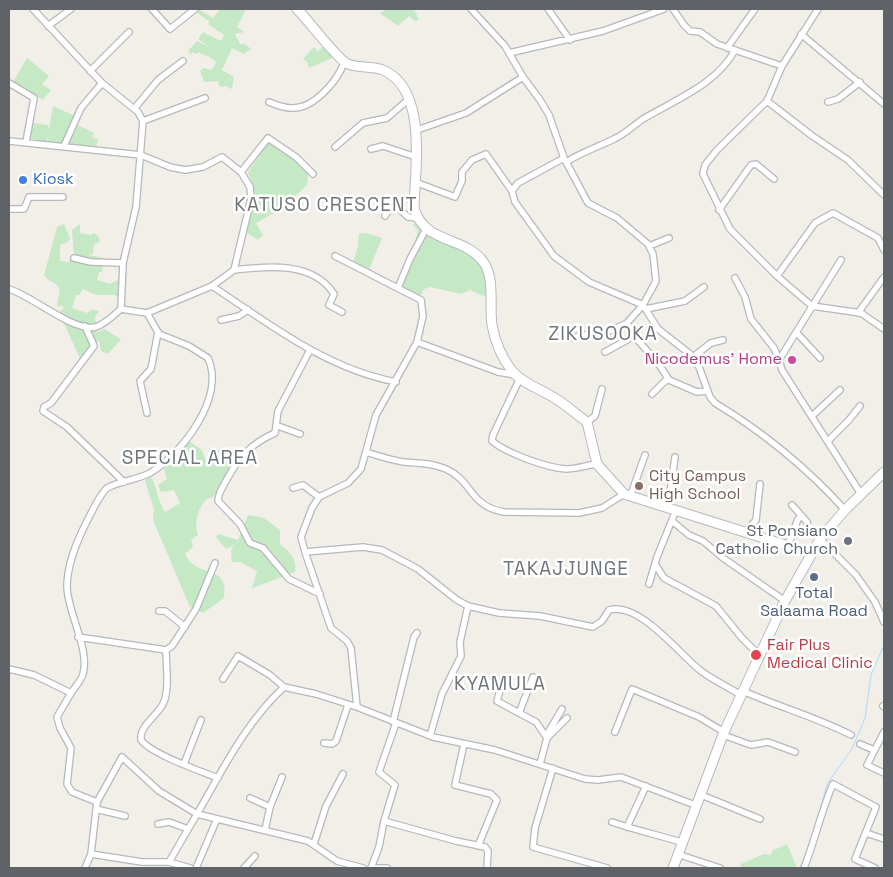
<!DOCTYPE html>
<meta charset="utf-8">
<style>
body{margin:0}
#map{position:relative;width:893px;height:877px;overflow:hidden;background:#f1efe8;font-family:"Space Grotesk",sans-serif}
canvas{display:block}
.frame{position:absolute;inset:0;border:10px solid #5f6368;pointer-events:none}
</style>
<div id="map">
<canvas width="893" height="877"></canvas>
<div class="frame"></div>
</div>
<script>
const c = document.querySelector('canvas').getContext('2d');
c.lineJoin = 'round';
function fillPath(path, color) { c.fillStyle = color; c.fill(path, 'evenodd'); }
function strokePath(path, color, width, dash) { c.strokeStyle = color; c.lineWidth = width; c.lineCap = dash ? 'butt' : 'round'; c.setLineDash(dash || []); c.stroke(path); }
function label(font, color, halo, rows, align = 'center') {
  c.font = font + ' "Space Grotesk",sans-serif'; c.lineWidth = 5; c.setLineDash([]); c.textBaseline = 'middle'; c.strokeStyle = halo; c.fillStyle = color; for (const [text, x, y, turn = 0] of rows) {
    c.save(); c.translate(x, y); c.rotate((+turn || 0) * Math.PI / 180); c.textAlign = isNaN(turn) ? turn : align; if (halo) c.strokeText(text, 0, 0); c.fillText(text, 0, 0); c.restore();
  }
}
fillPath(new Path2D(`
 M198 9 213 18 220 9H246L237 27 244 32 235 34 240 44H245L251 49 244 54 232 48 222 70 234 77 232 88 229 89 228 86 220 87 218 81 204 82 200 71 203 68 212 70 216 62 209 57 213 51 208 57 198 52 197 54 192 52 191 55 188 51 197 41 211 48 198 39 203 32 221 41 224 35 209 25V21L196 12Z
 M387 9H414L419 20 415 21 409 16 398 26 380 13Z
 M324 44 334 57 309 68 308 63 303 59 314 47 318 52Z
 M27 58 49 76 42 84 51 90 43 100 13 82Z
 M53 106 75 116 64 144 48 142V133L47 142 30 139 33 123 48 125 49 129Z
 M78 125 94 133 92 138 97 139 99 136 96 148 69 144Z
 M272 143 300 164 308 173 307 185 283 208 256 223 263 235 258 240 247 233 255 193 248 172 266 145Z
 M415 222C428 222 474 253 481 264 487 275 487 286 488 298L470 290 461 294 430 287 424 289 421 295 412 296 402 292 404 275 416 257 414 246 418 229 413 226Z
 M64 224 70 238 68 242 60 245V261L68 262 74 255 72 230 80 224V233L91 235 94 233 99 237 100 242 94 244 93 254 88 255 104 258 102 272H99L97 280 110 284 118 280 120 264 125 300 114 295H96L83 289 79 295H76L72 308 87 313 92 309 99 311 95 317 96 323 87 324 90 330 98 332 104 329 121 339 108 354 101 351 99 340 83 365 60 315V311L64 309 62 305 58 307C56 300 61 295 59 289 57 281 48 282 44 275L57 227Z
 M366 233 382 238 368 272 353 262 358 247 359 234Z
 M189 441 202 450 206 461 216 448 230 458C231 469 223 487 215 495 212 498 207 498 205 501 197 510 194 524 198 535L191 540 193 547 185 554C198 580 230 563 224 598L203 613 190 607 153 520 154 509 145 481 150 476C158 486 156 498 165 512L180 503 174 490 161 492 158 485 167 479 164 469Z
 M248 515 264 518 280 530V544C289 551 298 560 295 572L252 588 257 571 240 562H232L231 550 234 545 226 549 216 537 218 534 238 540Z
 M787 844 797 868H741V864L764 854 771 855 772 851Z`), '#c5e8c5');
strokePath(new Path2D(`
 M818 818 827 784 852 749 865 718 871 675 884 645
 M800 868 810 843`), '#aadaff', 1);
const street = new Path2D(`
 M33 9 102 83 138 112 143 121 136 207 123 263 121 309
 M152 9 170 29 195 9
 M471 9 505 46 523 77 540 100 549 115 564 158 588 203 617 218 648 244 653 254 656 281 643 305 627 323 612 330 569 338
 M548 9 570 40
 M673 9 684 25 690 31 700 32 717 44 782 66
 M818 9 782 66 767 101 717 150 705 165 703 174 730 229 777 276 812 306 861 313 884 329
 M48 26 71 9
 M801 34 884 104
 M727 48 755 9
 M509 53 603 31 664 9
 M90 71 129 32
 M9 83 34 98 26 142
 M767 101 811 135 848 160 884 195
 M269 102C276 105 284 108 292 108 314 109 337 81 344 63
 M828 102 838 99 860 82
 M134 109 158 80 183 61
 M143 121 205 98
 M417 130 466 113 523 77
 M9 141 141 155 170 167 185 170 203 167 222 157 241 172 250 187 251 199 234 270 212 286
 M64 146 81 108 102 83
 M335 147 363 123 387 118 409 99
 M371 149 383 146 416 157
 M564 158 518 183 512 191 515 202 554 256 589 282 643 305 658 329 690 354 699 367 710 397 715 403C763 432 807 468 845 510
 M566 162C582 152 598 147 614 139 625 134 634 125 643 119 675 100 717 84 735 50
 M241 172 268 138 296 157 313 174
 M415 182 455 197 462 181V172L472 160 486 154 512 191
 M9 209H24L29 197H63
 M719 210 751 165 756 164 774 179
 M385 216 393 203 408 217 417 218
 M649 246 669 238
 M335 256 421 300 423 316 417 342
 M74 258 91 262 123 263
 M841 260 779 360 782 370 861 494
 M234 270C267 266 313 261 334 294L329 305 342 312
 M777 276 815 223 833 213 878 238 884 250
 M735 278 745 297 751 319 774 348 779 360
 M398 288 410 259 426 229
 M9 289C33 296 72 332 96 327 105 324 114 315 121 309L147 313 159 334 189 346 208 358C226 397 182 454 150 473 136 480 120 481 107 488 98 497 93 510 87 521 77 541 67 564 67 587 68 614 90 649 83 674 81 681 75 687 71 693L34 675 9 669
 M646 309 685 301 704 287
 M147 313 212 286C271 325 325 368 396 382
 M858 313 884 277
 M221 320 239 316 248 310
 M627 323 634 336 658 363 669 380 697 392 707 391
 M85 326 94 346 51 403 44 407 43 411 67 427 124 482
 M797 333 820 358
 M310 350 278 411 275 433C252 443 239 457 227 479 223 487 218 493 218 501L240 524 250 543 263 548 289 579 320 594
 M605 352 634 336
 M693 357 711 343 723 340
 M516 375 498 372 417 342 376 415 361 469 348 483 319 497 312 508 301 537 305 552 363 547 382 550 418 569 457 600 468 606 499 613 540 616 593 627 602 621 609 610C639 601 679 654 701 671 713 680 728 687 741 695
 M520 378 493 435 492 441C506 453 547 468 566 469 576 469 587 465 597 464
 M652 394 665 381 669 380
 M147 413 140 381 151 369 158 332
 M812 416 840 390
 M587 422 595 416 602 389
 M278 426 300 434
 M828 441 849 420 860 406
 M366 452C378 456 391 460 404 462 418 463 432 463 446 469 473 481 469 506 504 512L579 513 602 508 624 494
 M293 488 303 485 319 497
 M630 497 645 455
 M792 505 807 522
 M668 507 675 457
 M672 521 689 535 703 541 723 558 785 601
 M745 532 756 520 760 484
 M820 539 856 575 875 602 884 622
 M788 545 798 519 802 516
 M305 552 331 628 347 641 351 648 357 707
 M655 564 664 578 716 606 742 638 759 655
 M649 584 657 557 676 510
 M159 611H165L185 627
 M78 637 166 650 172 646 196 609 215 563
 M166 650C166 666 170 690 163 704 157 716 139 726 141 740 151 754 200 771 218 778
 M533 677 519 713 536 722 547 738
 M223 679 238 656 270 675 284 687C246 722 222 771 197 814L308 841 337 861 363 868
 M503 679 497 701 519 713
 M284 687 316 694 357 707 433 737 495 750 585 779 598 780 621 777 695 805
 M743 691C779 707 816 717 851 735
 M71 693 57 717 60 728 71 748 67 784 72 792 97 802 91 854
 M883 706 884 707
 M393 722 414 637 417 633
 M615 732 632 689 699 717 724 732
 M884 732 867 765 884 773
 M723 735 751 745 768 742 795 752
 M430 736 442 694 461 656 460 642 468 606
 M546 736 562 709
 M324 743 332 744 336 741 348 705
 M464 744 455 785 491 794 497 800 478 846
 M860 744 874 750
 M184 764 201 720
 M540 764 547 738 567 718
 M553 768 535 828 533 847 607 868
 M699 794 760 819
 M250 798 270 807
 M97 802 122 757 159 791 197 814 169 862
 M96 809 125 816
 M384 821 395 785 379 772 396 723
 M612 822C635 830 658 835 681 842
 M158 824 169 822 188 829
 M627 827 646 786
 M265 830 270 807 282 777
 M866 833 884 839
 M314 844 326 806 343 774
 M677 854 720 868
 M85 868 91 854 142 862H169L190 868
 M196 868 217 819
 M244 868 255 856
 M371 868 379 847 384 821 456 841 485 847 488 851 487 868
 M374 868H387
 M804 868C815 840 821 812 833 784L876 807 855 859 875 868`);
const secondary = new Path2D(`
 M297 9C307 19 337 58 346 63 356 69 371 65 383 70 428 89 415 169 414 208 424 243 461 236 481 259 496 275 489 305 492 325 495 342 502 358 512 371 522 383 540 389 553 397 565 404 576 414 587 422L597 464 624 494 811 553
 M673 868 724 732 785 601 820 539 845 510 884 472`);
strokePath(street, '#b5b8bc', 8);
strokePath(secondary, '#b6babf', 11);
strokePath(street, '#fff', 5.5);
strokePath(secondary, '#fff', 9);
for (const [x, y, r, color] of [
 [23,180,5,"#3f7fe0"],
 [792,360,5,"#d1479c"],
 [639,486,5,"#8d6e63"],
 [848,541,5,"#6b7280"],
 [814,577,5,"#5c6f8a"],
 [756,655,6,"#e0444e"]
]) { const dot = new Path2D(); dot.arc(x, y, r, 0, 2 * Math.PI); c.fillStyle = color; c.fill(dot); strokePath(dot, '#fff', 2); }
label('16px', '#366cbe', '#fff', [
 ["Kiosk",33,180]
], 'left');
label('16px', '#b23c85', '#fff', [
 ["Nicodemus’ Home",782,360]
], 'right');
label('16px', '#785e54', '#fff', [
 ["City Campus",649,477],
 ["High School",649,495]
], 'left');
label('16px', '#5b616d', '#fff', [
 ["St Ponsiano",838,532],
 ["Catholic Church",838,550]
], 'right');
label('16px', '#4e5e75', '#fff', [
 ["Total",814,594],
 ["Salaama Road",814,612]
]);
label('16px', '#be3a42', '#fff', [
 ["Fair Plus",767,646],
 ["Medical Clinic",767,664]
], 'left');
c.letterSpacing = '1px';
label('19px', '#70757a', '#fff', [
 ["KATUSO CRESCENT",326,206],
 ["ZIKUSOOKA",603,335],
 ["SPECIAL AREA",190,459],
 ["TAKAJJUNGE",566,570],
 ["KYAMULA",500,685]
]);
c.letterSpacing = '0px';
</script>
